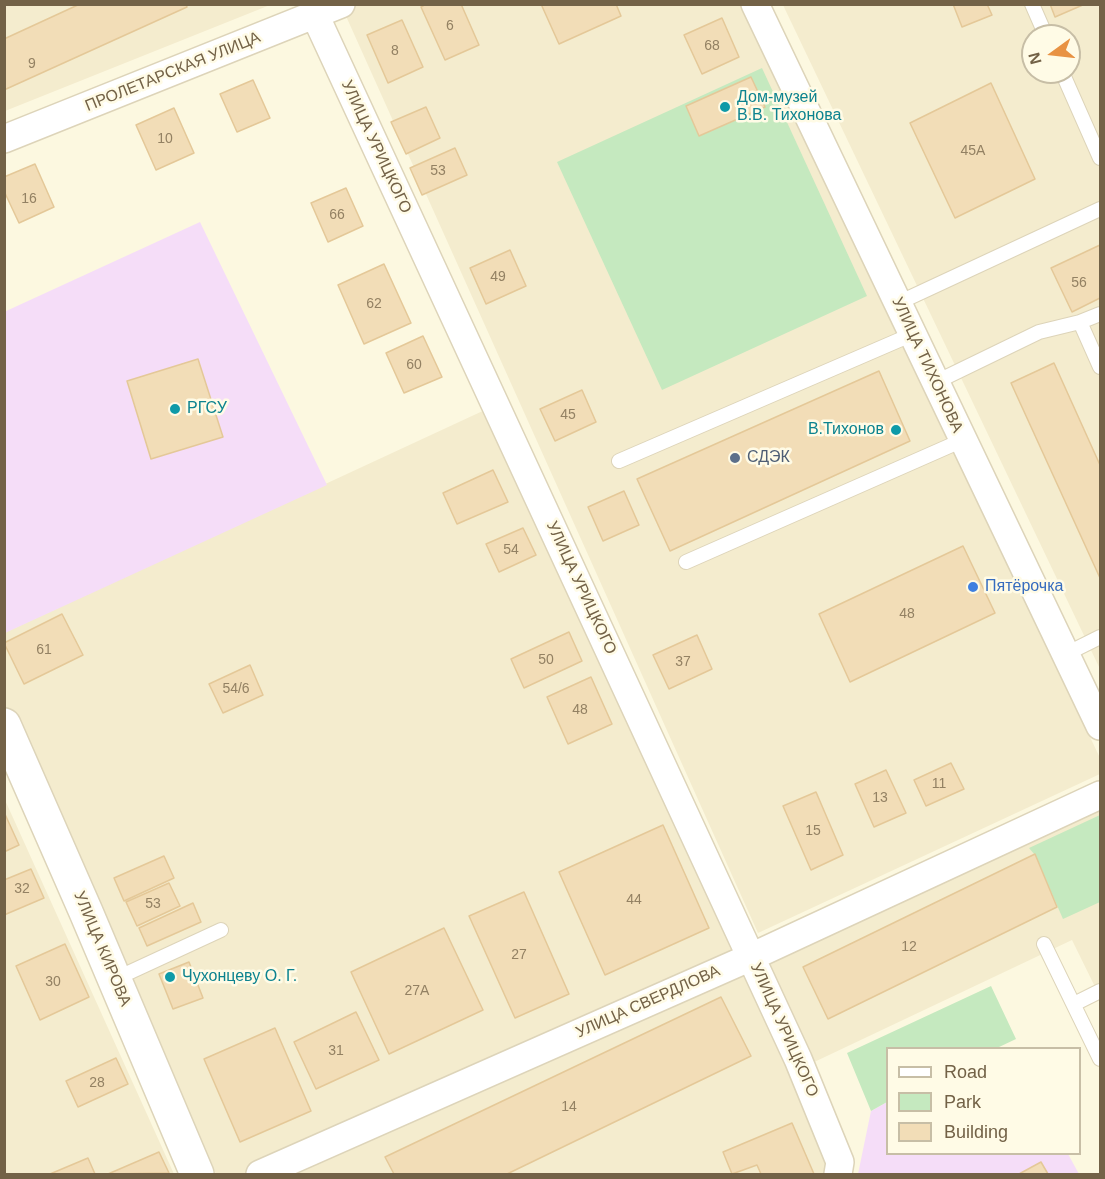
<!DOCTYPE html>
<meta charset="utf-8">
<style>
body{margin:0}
#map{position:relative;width:1105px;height:1179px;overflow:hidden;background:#fcf8e0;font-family:Helvetica,sans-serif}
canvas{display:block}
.frame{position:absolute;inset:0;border:6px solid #736247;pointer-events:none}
.legend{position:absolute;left:886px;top:1047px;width:195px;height:108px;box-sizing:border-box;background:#fffbe6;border:2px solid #c7bea6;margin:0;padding:8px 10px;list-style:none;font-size:18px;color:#736247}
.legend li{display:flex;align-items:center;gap:12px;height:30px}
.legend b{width:30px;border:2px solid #c7bea6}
.north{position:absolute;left:1021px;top:24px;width:60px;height:60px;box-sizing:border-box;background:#fffbe6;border:2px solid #c7bea6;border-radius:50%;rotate:255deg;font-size:16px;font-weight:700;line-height:24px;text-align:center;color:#736247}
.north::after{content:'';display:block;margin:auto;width:21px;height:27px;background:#e89243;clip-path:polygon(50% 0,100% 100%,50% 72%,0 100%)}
</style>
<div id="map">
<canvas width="1105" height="1179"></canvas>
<div class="frame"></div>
<ul class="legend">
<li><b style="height:8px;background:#fff"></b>Road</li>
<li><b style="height:16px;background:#c5e9bf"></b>Park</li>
<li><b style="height:16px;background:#f2ddb7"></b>Building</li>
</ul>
<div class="north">N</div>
</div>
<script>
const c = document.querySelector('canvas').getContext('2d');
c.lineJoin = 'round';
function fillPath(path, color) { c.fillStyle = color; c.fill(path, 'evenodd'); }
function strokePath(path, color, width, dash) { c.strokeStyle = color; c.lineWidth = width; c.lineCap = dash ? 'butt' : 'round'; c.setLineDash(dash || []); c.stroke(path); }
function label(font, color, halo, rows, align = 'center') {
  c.font = font + ' Helvetica,sans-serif'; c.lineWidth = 5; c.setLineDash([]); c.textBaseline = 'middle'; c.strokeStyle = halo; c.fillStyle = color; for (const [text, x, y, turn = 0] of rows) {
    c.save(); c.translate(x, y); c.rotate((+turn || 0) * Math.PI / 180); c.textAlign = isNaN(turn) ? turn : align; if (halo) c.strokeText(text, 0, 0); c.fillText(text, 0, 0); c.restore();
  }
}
fillPath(new Path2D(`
 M5 5H270L5 111Z
 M341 5H743L1100 758V774L758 933Z
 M783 5H1100V669ZM1033 36H1069V72H1033Z
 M487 409 747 968 1100 801V997L1072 940 791 1073 831 1168 829 1174H216L5 718 4 633Z
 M5 800 174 1174H5Z`), '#f4ecce');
fillPath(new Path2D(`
 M200 222 327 485 5 633 4 312Z
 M887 1102 888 1154H1068L1079 1174H858L871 1111Z`), '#f5ddf8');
fillPath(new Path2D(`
 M762 68 867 296 662 390 557 162Z
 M1100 815V902L1063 919 1035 855 1029 848Z
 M991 986 1016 1039 997 1048H888L887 1102 871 1111 847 1053Z`), '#c5e9bf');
const building = new Path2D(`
 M80 4H186L187 7 4 90V39Z
 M426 4H461L479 45 445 60 421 7Z
 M541 4H616L621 16 559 44Z
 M953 4H987L992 15 962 27Z
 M1050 4H1085L1055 17Z
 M722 18 739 57 702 74 684 35Z
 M402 20 423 67 388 83 367 35Z
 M751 77 765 107 699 136 686 106Z
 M253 80 270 118 237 132 220 94Z
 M991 83 1035 179 955 218 910 123Z
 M426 107 440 138 406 154 391 122Z
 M174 108 194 153 156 170 136 125Z
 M455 148 467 175 422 195 410 168Z
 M35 164 54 207 19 223 4 191V177Z
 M346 188 363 226 328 242 311 203Z
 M1100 245V298L1072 312 1051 268Z
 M510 250 526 286 486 304 470 268Z
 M384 264 411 323 364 344 338 285Z
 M423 336 442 377 404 393 386 353Z
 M198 359 223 437 151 459 127 381Z
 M1054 363 1100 465V578L1011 383Z
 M879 371 910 441 670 551 637 479Z
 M582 390 596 422 555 441 540 409Z
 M493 470 508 502 457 524 443 493Z
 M624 491 639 525 603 541 588 507Z
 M523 528 536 555 499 572 486 544Z
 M963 546 995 613 850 682 819 614Z
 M62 614 83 655 24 684 4 643Z
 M569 632 582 661 524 688 511 659Z
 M697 635 712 669 669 689 653 655Z
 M250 665 263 695 223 713 209 684Z
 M591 677 612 724 568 744 547 697Z
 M951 763 964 789 926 806 914 780Z
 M886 770 906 813 874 827 855 784Z
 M816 792 843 855 811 870 783 806Z
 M4 812 19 845 4 852Z
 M663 825 709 928 605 975 559 872Z
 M1035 854 1057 907 828 1019 803 967Z
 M164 856 174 878 124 901 114 878Z
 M31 869 44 898 4 915V880Z
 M169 883 180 906 137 926 126 902Z
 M524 892 569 994 515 1018 469 916Z
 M193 903 201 922 147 946 139 928Z
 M444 928 483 1010 389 1054 351 972Z
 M65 944 89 997 40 1020 16 966Z
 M189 962 203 998 173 1009 159 974Z
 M721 997 751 1056 507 1174H394L385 1157Z
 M356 1012 379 1060 316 1089 294 1042Z
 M275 1028 311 1111 240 1142 204 1059Z
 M116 1058 128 1084 78 1107 66 1081Z
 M792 1123 814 1174H761L757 1165 732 1174 723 1152Z
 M159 1152 169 1173 108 1174Z
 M88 1158 95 1174H50Z
 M1041 1162 1048 1174H1019Z`);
fillPath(building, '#f2ddb7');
strokePath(building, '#e4c898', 1.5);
const service = new Path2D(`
 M1032 4 1046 36
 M1062 72 1100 158
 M898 303 1100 209
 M1080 322 1100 314
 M936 382 1039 332 1080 322 1100 367
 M619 461 913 334
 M686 562 963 440
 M1066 654 1100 637
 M1044 944 1100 1059
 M115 979 221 930
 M1074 1004 1100 991`);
const minor = new Path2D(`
 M313 4 315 15 798 1059 840 1162 838 1174
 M755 4 1100 726
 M4 139 341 4
 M260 1174 751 957 1100 795`);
const tertiary = new Path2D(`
 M4 725 86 912 197 1174`);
strokePath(service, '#ddd4b9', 16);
strokePath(minor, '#ddd4b9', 30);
strokePath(tertiary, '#ddd4b9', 36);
strokePath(service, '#fff', 14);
strokePath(minor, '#fff', 27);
strokePath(tertiary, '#fff', 33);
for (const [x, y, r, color] of [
 [725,107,6,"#0f9aa8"],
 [175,409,6,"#0f9aa8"],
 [896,430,6,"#0f9aa8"],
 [735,458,6,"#5c6f8a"],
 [973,587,6,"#3f7fe0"],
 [170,977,6,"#0f9aa8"]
]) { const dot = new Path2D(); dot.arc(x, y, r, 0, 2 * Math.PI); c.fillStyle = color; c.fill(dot); strokePath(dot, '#fffbe6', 2); }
label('14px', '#938163', null, [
 ["6",450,26],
 ["68",712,46],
 ["8",395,51],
 ["9",32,64],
 ["10",165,139],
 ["45А",973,151],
 ["53",438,171],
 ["16",29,199],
 ["66",337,215],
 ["49",498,277],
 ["56",1079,283],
 ["62",374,304],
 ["60",414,365],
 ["45",568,415],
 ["54",511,550],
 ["48",907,614],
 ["61",44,650],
 ["50",546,660],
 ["37",683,662],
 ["54/6",236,689],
 ["48",580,710],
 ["11",939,784],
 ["13",880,798],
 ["15",813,831],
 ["32",22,889],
 ["44",634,900],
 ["53",153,904],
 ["12",909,947],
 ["27",519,955],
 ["30",53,982],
 ["27А",417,991],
 ["31",336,1051],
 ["28",97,1083],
 ["14",569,1107]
]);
label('16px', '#736247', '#fffbe6', [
 ["ПРОЛЕТАРСКАЯ УЛИЦА",173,72,-22],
 ["УЛИЦА УРИЦКОГО",376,147,65],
 ["УЛИЦА ТИХОНОВА",927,365,65],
 ["УЛИЦА УРИЦКОГО",581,588,65],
 ["УЛИЦА КИРОВА",102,949,67],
 ["УЛИЦА СВЕРДЛОВА",648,1002,-24],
 ["УЛИЦА УРИЦКОГО",784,1030,66]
]);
label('16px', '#0d838f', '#fffbe6', [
 ["Дом-музей",737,98],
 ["В.В. Тихонова",737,116],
 ["РГСУ",187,409],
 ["В.Тихонов",884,430,"right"],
 ["Чухонцеву О. Г.",182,977]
], 'left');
label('16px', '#4e5e75', '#fffbe6', [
 ["СДЭК",747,458]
], 'left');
label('16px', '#366cbe', '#fffbe6', [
 ["Пятёрочка",985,587]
], 'left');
</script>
